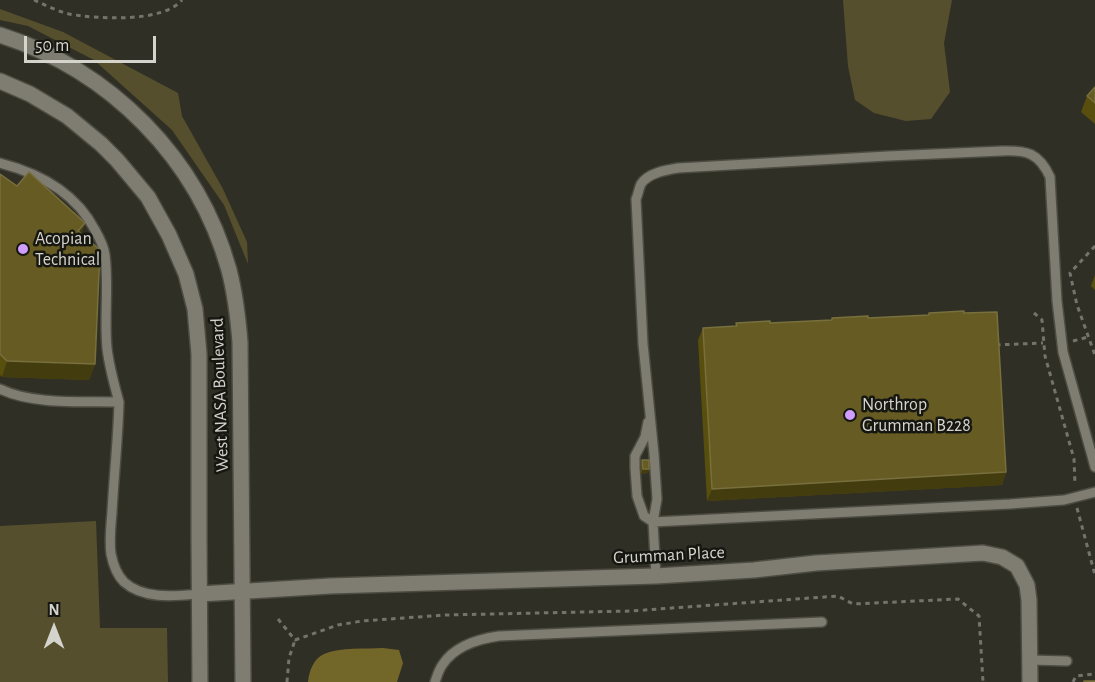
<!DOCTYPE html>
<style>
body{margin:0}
#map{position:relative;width:1095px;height:682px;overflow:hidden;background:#302f25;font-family:"Alegreya Sans",sans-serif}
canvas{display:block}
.north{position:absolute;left:24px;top:598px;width:60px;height:60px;-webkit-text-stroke:4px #171712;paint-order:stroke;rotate:0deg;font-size:16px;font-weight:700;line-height:24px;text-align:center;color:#d4d3cc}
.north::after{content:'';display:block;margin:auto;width:21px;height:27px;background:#d4d3cc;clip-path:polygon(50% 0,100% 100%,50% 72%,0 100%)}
.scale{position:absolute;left:24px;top:36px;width:132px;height:27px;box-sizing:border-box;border:3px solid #d4d3cc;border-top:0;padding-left:8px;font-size:18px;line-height:21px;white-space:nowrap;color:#d4d3cc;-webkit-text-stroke:4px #171712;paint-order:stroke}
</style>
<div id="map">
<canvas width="1095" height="682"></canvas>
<div class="north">N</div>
<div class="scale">50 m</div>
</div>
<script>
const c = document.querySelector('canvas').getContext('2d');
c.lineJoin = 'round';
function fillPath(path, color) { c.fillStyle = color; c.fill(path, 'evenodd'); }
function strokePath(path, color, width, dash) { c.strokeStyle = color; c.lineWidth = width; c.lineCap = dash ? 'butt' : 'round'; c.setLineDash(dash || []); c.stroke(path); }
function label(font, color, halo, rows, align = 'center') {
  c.font = font + ' "Alegreya Sans",sans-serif'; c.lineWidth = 5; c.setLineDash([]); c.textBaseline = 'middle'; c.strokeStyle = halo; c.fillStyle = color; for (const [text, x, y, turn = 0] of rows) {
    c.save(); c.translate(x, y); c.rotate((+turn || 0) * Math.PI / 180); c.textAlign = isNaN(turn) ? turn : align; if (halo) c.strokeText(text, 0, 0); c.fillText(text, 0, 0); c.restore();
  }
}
fillPath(new Path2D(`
 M843 0H952L944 43 950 92 931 119 906 121 874 113 855 100 848 66Z
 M0 9 63 32 178 93 182 116 223 189 247 242 248 264 224 205 172 130 94 60 28 26 0 20Z
 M96 521 100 628H167L168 682H0V526Z`), '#564f2d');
fillPath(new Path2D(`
 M383 648 399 650 403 663 397 682H308C309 671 314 658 324 654 340 647 366 649 383 648Z`), '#726629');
const service = new Path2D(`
 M0 163C39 173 76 193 95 230 99 237 104 247 105 255 109 286 104 317 107 348 109 366 114 384 119 402
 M0 389C33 405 82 401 119 402 118 439 114 475 112 512 111 526 109 540 111 554 113 564 117 575 124 582 144 600 176 596 200 594
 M648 422 645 437 635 456V468L637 496 644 516 653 522 1010 504 1064 500 1095 492
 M656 576 653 522 657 499 654 454 643 344 636 199C638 195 639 188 641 184 648 173 666 170 678 168L888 156 1002 151C1027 150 1039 153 1050 177L1057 301 1063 352 1095 467
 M1030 660 1067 661
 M435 682C437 676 439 669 443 664 455 646 478 639 499 636L822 622`);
const minor = new Path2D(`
 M200 594 330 586 656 576 754 570 816 563 983 553 1002 557 1017 566 1027 585 1029 600 1030 682`);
const secondary = new Path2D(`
 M0 35C110 70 198 158 229 270 235 293 238 317 240 342L243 682
 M0 81 30 94 67 116 101 144 117 160 148 197 169 235 186 274 195 309 199 354V537L200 682`);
strokePath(service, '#4d4c43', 12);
strokePath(minor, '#4d4c43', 18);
strokePath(secondary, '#4d4c43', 18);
strokePath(new Path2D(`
 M34 0C45 5 57 11 69 14 97 19 163 23 182 0
 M1095 246 1070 273 1077 305 1095 355
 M1034 313 1042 320 1045 356 1074 459 1075 484
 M1073 341 1088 337
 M996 345 1043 343
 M1077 508 1095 575
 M278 619 295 640 338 625 362 621 445 615 631 611 838 596 853 604 958 599 979 616 983 682
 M287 682 289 658 295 640
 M1073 682 1076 676 1095 674`), '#75746c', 3, [4.5, 4.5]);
strokePath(service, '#7f7d72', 9);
strokePath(minor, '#7f7d72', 15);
strokePath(secondary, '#7f7d72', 15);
fillPath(new Path2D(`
 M1095 87V124L1081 112 1087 96Z
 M0 174 17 186 85 223 81 234 95 364 89 380 2 377 0 375Z
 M1095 275V290L1091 286Z
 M929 313H964L1006 472 1002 485 707 501 698 340 703 328 735 326 736 323H770L832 320V318H868L928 315Z
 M642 460 649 469 648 473 641 474V464Z`), '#584e0e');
fillPath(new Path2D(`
 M85 223 79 239 78 231Z
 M7 361 95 364 89 380 2 377Z
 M643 469H649L648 473 641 474Z
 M1006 472 1002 485 707 501 712 489Z`), '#433c0f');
const building = new Path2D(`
 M1095 87V103L1087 96Z
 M29 172 85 223 78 231 100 250 95 364 7 361 0 354V174L17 186Z
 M964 311V313L997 312 1006 472 712 489 703 328 737 326 736 323 770 321V323L832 320V318L868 316V318L929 315V313Z
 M642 460H649V469H643Z
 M1084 681H1095V682H1084Z`);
fillPath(building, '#665c23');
strokePath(building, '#776f3d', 1.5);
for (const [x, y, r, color] of [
 [23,249,6,"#d19dfe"],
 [850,415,6,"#d19dfe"]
]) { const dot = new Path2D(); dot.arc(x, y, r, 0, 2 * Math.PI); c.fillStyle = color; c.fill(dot); strokePath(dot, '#171712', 2); }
label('18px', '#d4d3cc', '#171712', [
 ["Acopian",35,239],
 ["Technical",35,260],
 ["Northrop",862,405],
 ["Grumman B228",862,426]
], 'left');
label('18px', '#d4d3cc', '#171712', [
 ["West NASA Boulevard",220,395,-92],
 ["Grumman Place",669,555,-3]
]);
</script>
